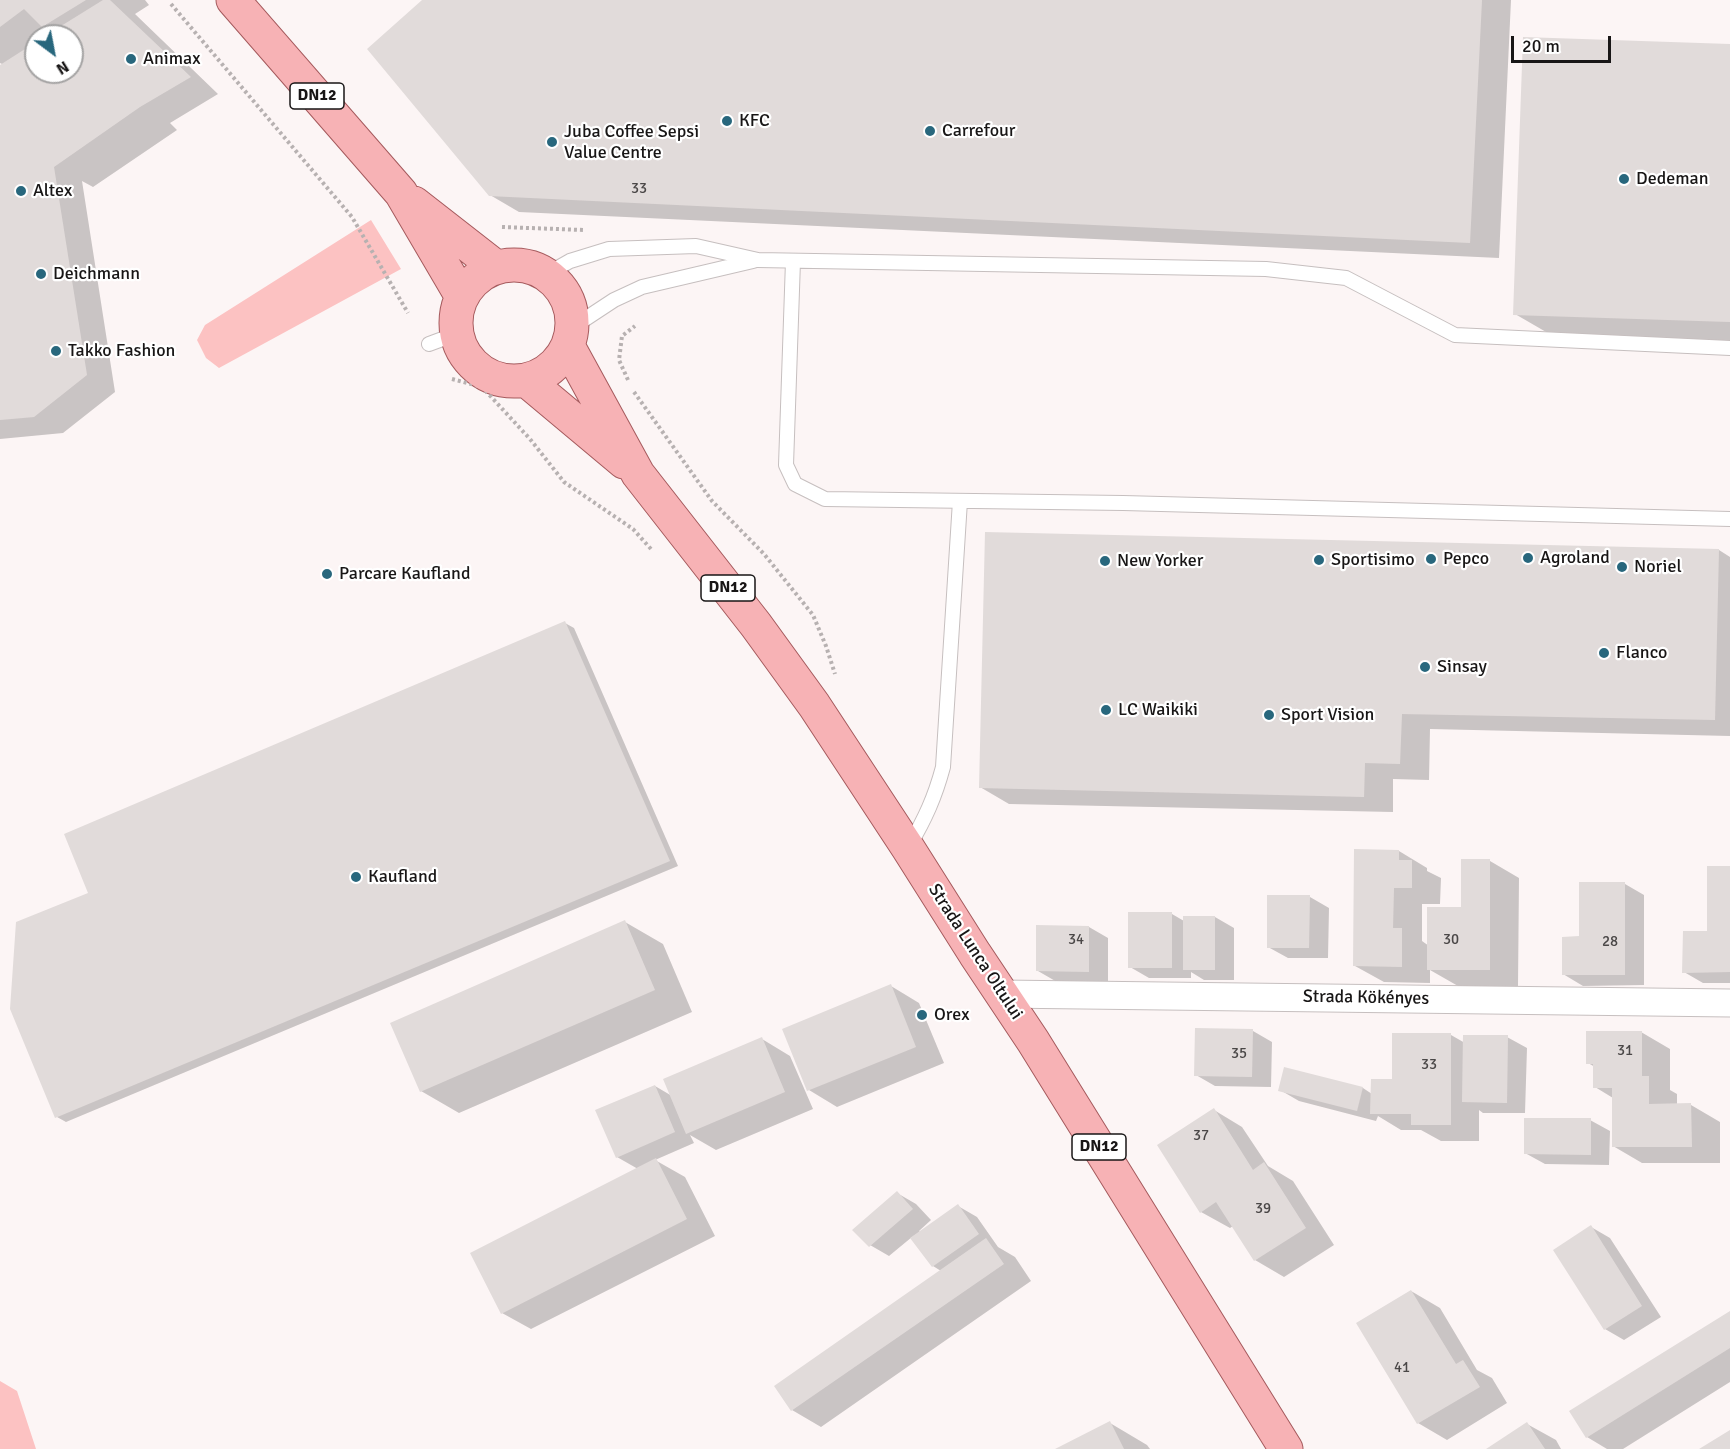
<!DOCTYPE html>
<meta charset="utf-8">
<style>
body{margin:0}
#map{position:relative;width:1730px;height:1449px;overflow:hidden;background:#fcf5f5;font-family:Signika,sans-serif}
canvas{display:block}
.north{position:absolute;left:24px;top:24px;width:60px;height:60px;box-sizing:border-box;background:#fff;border:2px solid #a3a2a2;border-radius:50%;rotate:148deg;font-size:16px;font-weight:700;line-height:24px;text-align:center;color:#181616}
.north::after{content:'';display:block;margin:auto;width:21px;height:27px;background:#28677d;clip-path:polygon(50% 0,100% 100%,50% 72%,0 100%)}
.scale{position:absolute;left:1511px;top:36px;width:100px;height:27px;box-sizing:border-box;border:3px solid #181616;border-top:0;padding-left:8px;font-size:18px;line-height:21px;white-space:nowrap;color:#181616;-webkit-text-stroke:4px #fff;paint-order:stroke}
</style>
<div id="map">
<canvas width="1730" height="1449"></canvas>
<div class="north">N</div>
<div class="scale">20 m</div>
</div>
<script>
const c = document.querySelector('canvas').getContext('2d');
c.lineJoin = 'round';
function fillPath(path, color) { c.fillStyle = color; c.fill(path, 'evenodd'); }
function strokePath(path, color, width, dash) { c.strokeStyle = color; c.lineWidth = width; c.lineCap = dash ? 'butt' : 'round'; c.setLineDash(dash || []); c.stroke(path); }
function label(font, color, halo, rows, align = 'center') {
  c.font = font + ' Signika,sans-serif'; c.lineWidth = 4.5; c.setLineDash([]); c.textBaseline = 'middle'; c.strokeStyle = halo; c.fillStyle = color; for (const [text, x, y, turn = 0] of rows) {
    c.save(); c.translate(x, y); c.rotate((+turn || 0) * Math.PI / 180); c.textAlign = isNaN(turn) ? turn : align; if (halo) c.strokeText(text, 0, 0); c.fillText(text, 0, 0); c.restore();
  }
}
fillPath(new Path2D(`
 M371 220 401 269 219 368 206 358 197 340 205 325Z
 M0 1381 17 1391 36 1449H0Z`), '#fcc2c2');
fillPath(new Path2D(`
 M0 0H145L149 5 135 14 218 94 170 123 177 130 93 187 82 181 115 392 63 433 0 439V67L4 65 0 63ZM36 36H72V72H36Z
 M425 0H1511L1499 258 519 212 490 195Z
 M1730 45V341L1553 336 1515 314Z
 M1719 550 1730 557V736L1430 729 1429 780 1393 779V812L1009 804 980 787Z
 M565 623 574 628 678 866 66 1122 57 1117 90 894Z
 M1399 851 1427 868V871L1441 878 1440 904H1422V941L1429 946 1463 908 1490 861 1519 878 1518 986H1458L1430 970V983L1384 982 1355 966Z
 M1730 868V983H1703L1684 972 1709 932Z
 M1625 884 1644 895V985L1583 986 1563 974 1581 938Z
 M1310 897 1329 908 1328 958H1288L1268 947Z
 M1172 914 1184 921 1215 917 1234 928V980H1204L1191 972V978H1149L1130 967Z
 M625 922 663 944 692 1012 459 1113 421 1091Z
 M1038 927H1089L1108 938V982H1057L1038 971Z
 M891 986 919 1003 944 1063 837 1107 809 1090 784 1029Z
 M1253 1031 1272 1042 1271 1087 1215 1086 1196 1075Z
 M1641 1032 1670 1049V1090L1677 1094V1105H1691L1720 1122V1163H1642L1613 1146V1098L1595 1087V1067L1588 1063Z
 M1451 1035 1465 1043 1507 1037 1527 1048 1525 1113H1483L1479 1110V1141H1441L1421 1130H1401L1378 1116 1376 1121 1299 1101 1280 1090 1285 1069 1363 1088 1372 1094 1394 1081Z
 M762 1039 790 1056 813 1109 716 1150 690 1135 694 1143 655 1160 685 1177 715 1236 531 1329 502 1313 638 1169 617 1157 655 1086 672 1096Z
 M1214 1110 1242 1127 1268 1166 1293 1181 1334 1245 1284 1277 1255 1260 1233 1226 1230 1228 1201 1212Z
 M1590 1120 1610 1131 1609 1165 1545 1164 1525 1153Z
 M897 1193 916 1204 931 1220 919 1231 920 1232 958 1206 977 1217 998 1247 1015 1257 1031 1281 821 1427 792 1410 941 1271 933 1266 912 1237 889 1256 870 1245Z
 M1591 1227 1610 1238 1661 1317 1624 1340 1605 1329Z
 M1411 1291 1440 1308 1477 1370 1492 1378 1507 1403 1447 1440 1418 1423Z
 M1730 1312V1382L1623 1449H1607L1587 1437Z
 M1110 1423 1147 1445 1150 1449H1058Z
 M1527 1424 1556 1440 1561 1449H1489Z`), '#0003');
fillPath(new Path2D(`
 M0 0H86L42 27 24 9 0 27Z
 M103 0H110L191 77 140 107 54 167 87 375 34 417 0 420V65L36 42V72H72V36H45Z
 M422 0H1482L1470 243 489 196 367 49Z
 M1523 37 1730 44V322L1513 315Z
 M985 532 1719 549 1715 720 1402 714 1400 764 1365 763 1364 797 979 788Z
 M565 621 670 861 55 1118 10 1009 16 922 88 893 64 834Z
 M1354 849 1399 850V860H1412V888H1394L1393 928H1402V967L1353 966Z
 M1461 859H1490V970H1427V907H1461Z
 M1707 866H1730V972L1682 973 1683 931H1707Z
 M1579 882H1625V975H1562V937L1579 936Z
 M1267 895H1310L1309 948H1267Z
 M1128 912H1172V968H1128Z
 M1183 916H1215V970H1183Z
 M625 920 655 990 420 1092 390 1023Z
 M1036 925 1089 926V972L1036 971Z
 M891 984 916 1047 807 1091 782 1029Z
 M1195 1028 1253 1029 1252 1077 1194 1076Z
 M1586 1031H1642V1076H1649V1104L1691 1103 1692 1147H1612V1088H1593V1064H1586Z
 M1392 1033H1451V1125H1411V1114H1370L1371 1079H1392Z
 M1463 1035H1508L1507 1103 1462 1102Z
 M762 1037 785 1092 686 1134 663 1079Z
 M1284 1067 1363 1087 1357 1111 1278 1091Z
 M655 1085 675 1132 616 1158 595 1110Z
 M1214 1108 1253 1170 1264 1162 1306 1228 1254 1261 1216 1202 1200 1213 1157 1145Z
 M1524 1118H1591V1155L1524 1154Z
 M656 1158 687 1219 501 1314 470 1253Z
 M897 1191 913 1209 869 1247 852 1230Z
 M958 1204 979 1234 932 1267 910 1238Z
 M1591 1225 1642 1306 1604 1330 1553 1250Z
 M986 1238 1004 1264 791 1411 774 1386Z
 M1411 1290 1456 1364 1463 1360 1480 1387 1417 1424 1356 1323Z
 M1730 1311V1348L1586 1438 1569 1411Z
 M1110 1421 1124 1449H1055Z
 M1527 1422 1545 1449H1486Z
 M1730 1430V1449H1699Z`), '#e1dbda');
const service = new Path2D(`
 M793 261 786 465 795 484 825 499 1123 503 1730 519
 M547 274 570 261 609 249 696 246 758 260 1266 269 1346 278 1455 335 1730 348
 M573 327 614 300 642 287 753 261
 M429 344 456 334
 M909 846C925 819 935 797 943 767L960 501`);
const minor = new Path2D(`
 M1002 994 1730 1003`);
const primary = new Path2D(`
 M233 0 401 193 462 297
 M414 203 496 267
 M456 323a58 58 0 1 1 116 0a58 58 0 1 1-116 0Z
 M568 346 638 474 756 625 814 705 908 848 975 954 1033 1041 1286 1449
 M526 380 624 462`);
strokePath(service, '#c6bfbf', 16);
strokePath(minor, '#c6bfbf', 29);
strokePath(primary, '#a55a5d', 35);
strokePath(new Path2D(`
 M171 4 352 217 408 313
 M502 227 584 230
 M452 379 482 387 530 439 564 482 633 529 651 549
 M628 380 619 360 622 336 635 326
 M634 392 712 501 764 554 813 615 826 646 835 674`), '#b7b1b1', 4, [3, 3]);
strokePath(service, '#fff', 14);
strokePath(minor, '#fff', 27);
strokePath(primary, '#f7b2b5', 33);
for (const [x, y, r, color] of [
 [131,59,6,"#28677d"],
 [727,121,6,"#28677d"],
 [930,131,6,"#28677d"],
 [552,142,6,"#28677d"],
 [1624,179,6,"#28677d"],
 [21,191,6,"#28677d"],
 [41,274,6,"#28677d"],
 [56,351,6,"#28677d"],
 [1528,558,6,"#28677d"],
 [1431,559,6,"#28677d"],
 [1319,560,6,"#28677d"],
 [1105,561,6,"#28677d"],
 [1622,567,6,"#28677d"],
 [327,574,6,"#28677d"],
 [1604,653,6,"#28677d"],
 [1425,667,6,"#28677d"],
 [1106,710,6,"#28677d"],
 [1269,715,6,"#28677d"],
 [356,877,6,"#28677d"],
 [922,1015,6,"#28677d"]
]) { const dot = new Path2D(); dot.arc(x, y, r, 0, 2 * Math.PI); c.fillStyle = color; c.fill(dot); strokePath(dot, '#fff', 2); }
label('15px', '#4a4747', null, [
 ["33",639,189],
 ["34",1076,940],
 ["30",1451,940],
 ["28",1610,942],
 ["31",1625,1051],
 ["35",1239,1054],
 ["33",1429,1065],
 ["37",1201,1136],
 ["39",1263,1209],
 ["41",1402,1368]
]);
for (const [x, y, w] of [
 [317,96,54],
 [728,588,54],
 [1099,1147,54]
]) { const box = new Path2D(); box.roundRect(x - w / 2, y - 13, w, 26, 4.5); c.fillStyle = '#fff'; c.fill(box); strokePath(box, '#181616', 1.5); }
label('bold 16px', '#181616', null, [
 ["DN12",317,96],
 ["DN12",728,588],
 ["DN12",1099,1147]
]);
label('18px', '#181616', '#fff', [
 ["Animax",143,59],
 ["KFC",739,121],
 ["Carrefour",942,131],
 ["Juba Coffee Sepsi",564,132],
 ["Value Centre",564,153],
 ["Dedeman",1636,179],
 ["Altex",33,191],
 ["Deichmann",53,274],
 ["Takko Fashion",68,351],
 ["Agroland",1540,558],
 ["Pepco",1443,559],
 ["Sportisimo",1331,560],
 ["New Yorker",1117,561],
 ["Noriel",1634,567],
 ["Parcare Kaufland",339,574],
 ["Flanco",1616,653],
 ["Sinsay",1437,667],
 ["LC Waikiki",1118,710],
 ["Sport Vision",1281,715],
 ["Kaufland",368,877],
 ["Orex",934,1015]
], 'left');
label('18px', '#181616', '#fff', [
 ["Strada Lunca Oltului",975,952,57],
 ["Strada Kökényes",1366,998,1]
]);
</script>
